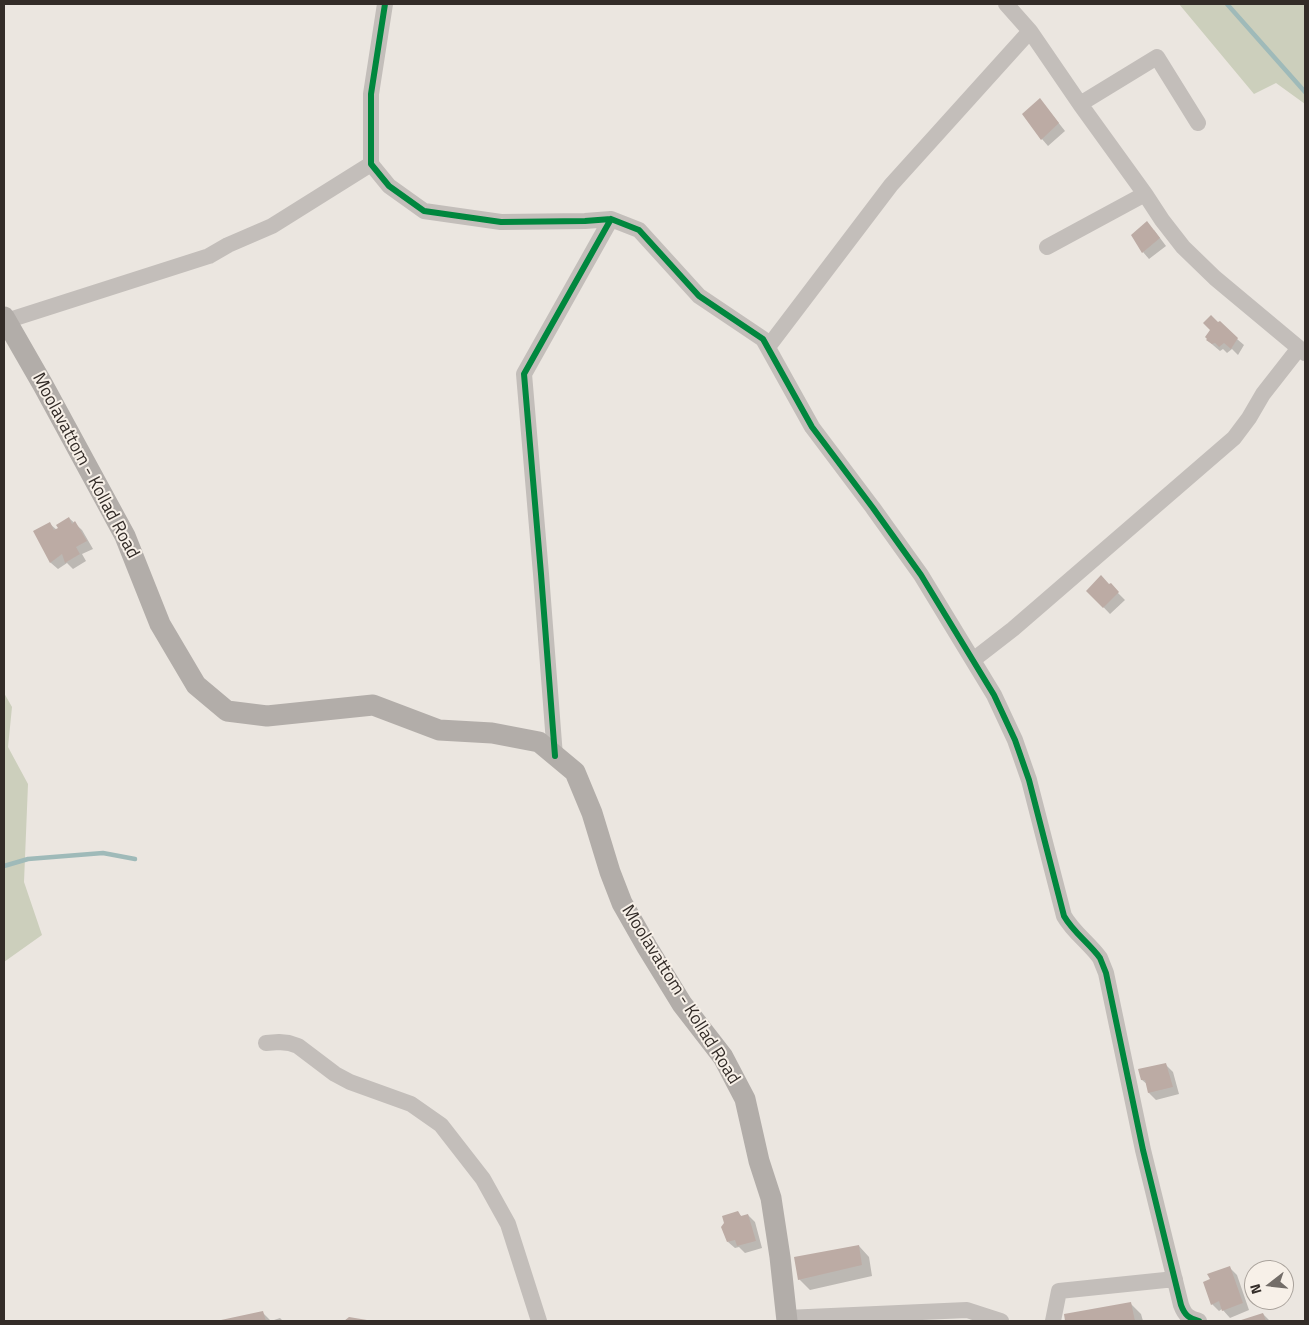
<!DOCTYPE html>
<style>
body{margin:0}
#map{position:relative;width:1309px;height:1325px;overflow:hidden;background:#ebe6e0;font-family:"Titillium Web",sans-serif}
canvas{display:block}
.frame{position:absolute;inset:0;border:5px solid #332c28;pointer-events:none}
.north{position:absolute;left:1244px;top:1260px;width:50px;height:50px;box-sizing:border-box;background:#f7f0e8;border:1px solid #a9a29b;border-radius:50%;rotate:254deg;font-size:14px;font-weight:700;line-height:20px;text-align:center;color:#332c28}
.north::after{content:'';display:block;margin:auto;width:18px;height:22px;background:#736d68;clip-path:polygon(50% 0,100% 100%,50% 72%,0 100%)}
</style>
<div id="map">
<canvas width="1309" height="1325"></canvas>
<div class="frame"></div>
<div class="north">N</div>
</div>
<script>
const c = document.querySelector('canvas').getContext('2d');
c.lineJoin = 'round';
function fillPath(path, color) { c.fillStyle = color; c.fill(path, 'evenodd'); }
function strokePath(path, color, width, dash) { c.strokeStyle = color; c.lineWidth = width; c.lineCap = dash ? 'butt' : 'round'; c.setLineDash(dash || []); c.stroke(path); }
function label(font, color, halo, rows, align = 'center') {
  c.font = font + ' "Titillium Web",sans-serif'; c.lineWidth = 4; c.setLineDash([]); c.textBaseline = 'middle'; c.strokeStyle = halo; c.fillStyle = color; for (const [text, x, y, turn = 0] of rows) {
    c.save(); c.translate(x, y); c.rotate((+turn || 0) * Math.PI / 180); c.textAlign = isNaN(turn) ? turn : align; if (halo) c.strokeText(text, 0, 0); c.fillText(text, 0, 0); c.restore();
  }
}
fillPath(new Path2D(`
 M1179 4H1305V104L1276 83 1254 94Z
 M4 693 12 707 8 747 28 784 24 882 42 935 4 962Z`), '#cccfbc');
fillPath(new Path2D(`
 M1046 107 1065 131 1048 146 1042 139Z
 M1154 230 1166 246 1149 259 1143 252Z
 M1237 339 1244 345 1238 355 1232 349 1227 353 1223 349 1220 351 1207 340Z
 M69 518 82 530 93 549 82 554 86 561 73 569 67 563 58 569 51 563 35 531 50 524 57 530Z
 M1110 585 1125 600 1110 614 1088 591Z
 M1166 1065 1173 1072 1179 1094 1156 1100 1149 1093 1148 1085 1142 1080Z
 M738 1213 742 1217 748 1215 755 1222 762 1248 745 1253 739 1247 735 1248 728 1242Z
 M859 1246 869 1257 872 1276 810 1290 799 1279Z
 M1230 1268 1237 1275 1249 1310 1230 1318 1222 1309 1219 1311 1212 1304Z
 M1130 1303 1141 1314 1143 1321H1066L1065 1315Z
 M262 1312 271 1321 280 1318 283 1321H223Z
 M1263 1314 1270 1321H1241Z`), '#0003');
strokePath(new Path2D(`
 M1227 4 1305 92
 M4 866 28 859 103 853 135 859`), '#9fbab9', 4.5);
fillPath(new Path2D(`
 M1040 98 1059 123 1041 140 1022 114Z
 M1147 221 1160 238 1142 253 1131 235Z
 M1211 315 1218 322 1220 321 1238 338 1231 349 1224 343 1219 347 1215 343 1212 344 1206 340 1207 339 1205 337 1210 330 1203 323Z
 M69 517 72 524 75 521 87 541 76 547 80 554 65 563 62 554 50 563 33 531 50 522 54 530 58 528 56 525Z
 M1101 575 1109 584 1111 583 1119 592 1103 608 1086 591Z
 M1166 1063 1173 1087 1148 1093 1145 1080H1141L1138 1069Z
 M738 1211 741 1216 748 1214 756 1241 737 1246 735 1240 727 1242 721 1227 724 1223 722 1216Z
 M859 1245 862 1265 798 1280 794 1257Z
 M1230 1266 1243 1303 1222 1311 1219 1301 1211 1305 1203 1282 1210 1279 1207 1274Z
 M1131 1302 1135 1321H1065L1064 1314Z
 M263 1311 266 1321H221V1320Z
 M1263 1313 1266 1321H1238Z
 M349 1317 367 1320V1321H344Z`), '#bcaba4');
strokePath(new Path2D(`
 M385 4 371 94V164L389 186 424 211 501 222 585 221 611 219 639 230 699 296 763 339 812 427 873 508 921 575 994 695 1015 740 1029 780 1064 916C1073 932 1089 943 1100 958 1102 963 1104 968 1106 973L1143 1150 1181 1305C1185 1316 1189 1318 1199 1321
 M1006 4 1030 31 1080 104 1145 194 1162 220 1183 247 1215 278 1305 353
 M1080 104 1157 57 1198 123
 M1047 247 1145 194
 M6 321 209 256 228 245 272 226 371 164
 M768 347 891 185 1030 31
 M973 660 1013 629 1234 438 1249 418 1263 394 1299 348
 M555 756 541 574 524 374 611 219
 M266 1043 279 1042 289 1043 298 1046 335 1074 350 1082 411 1104 441 1125 483 1179 508 1224 539 1321
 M786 1318 967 1310 1001 1321
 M1053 1321 1059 1291 1175 1279`), '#c3beba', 16);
strokePath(new Path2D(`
 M4 317 43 385 125 536 160 624 196 685 227 711 267 716 373 705 439 730 492 733 539 742 575 772 592 813 610 872 622 903 647 947 682 1004 723 1057 745 1099 759 1161 771 1198 780 1257 787 1321`), '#b2ada9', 21);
strokePath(new Path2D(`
 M385 4 371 94V164L389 186 424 211 501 222 585 221 611 219 639 230 699 296 763 339 812 427 873 508 921 575 994 695 1015 740 1029 780 1064 916C1073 932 1089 943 1100 958 1102 963 1104 968 1106 973L1143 1150 1181 1305C1185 1316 1189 1318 1199 1321
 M555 756 541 574 524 374 611 219`), '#00873e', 6);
label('18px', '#332c28', '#f7f0e8', [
 ["Moolavattom - Kollad Road",85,466,62],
 ["Moolavattom - Kollad Road",680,995,58]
]);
</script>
